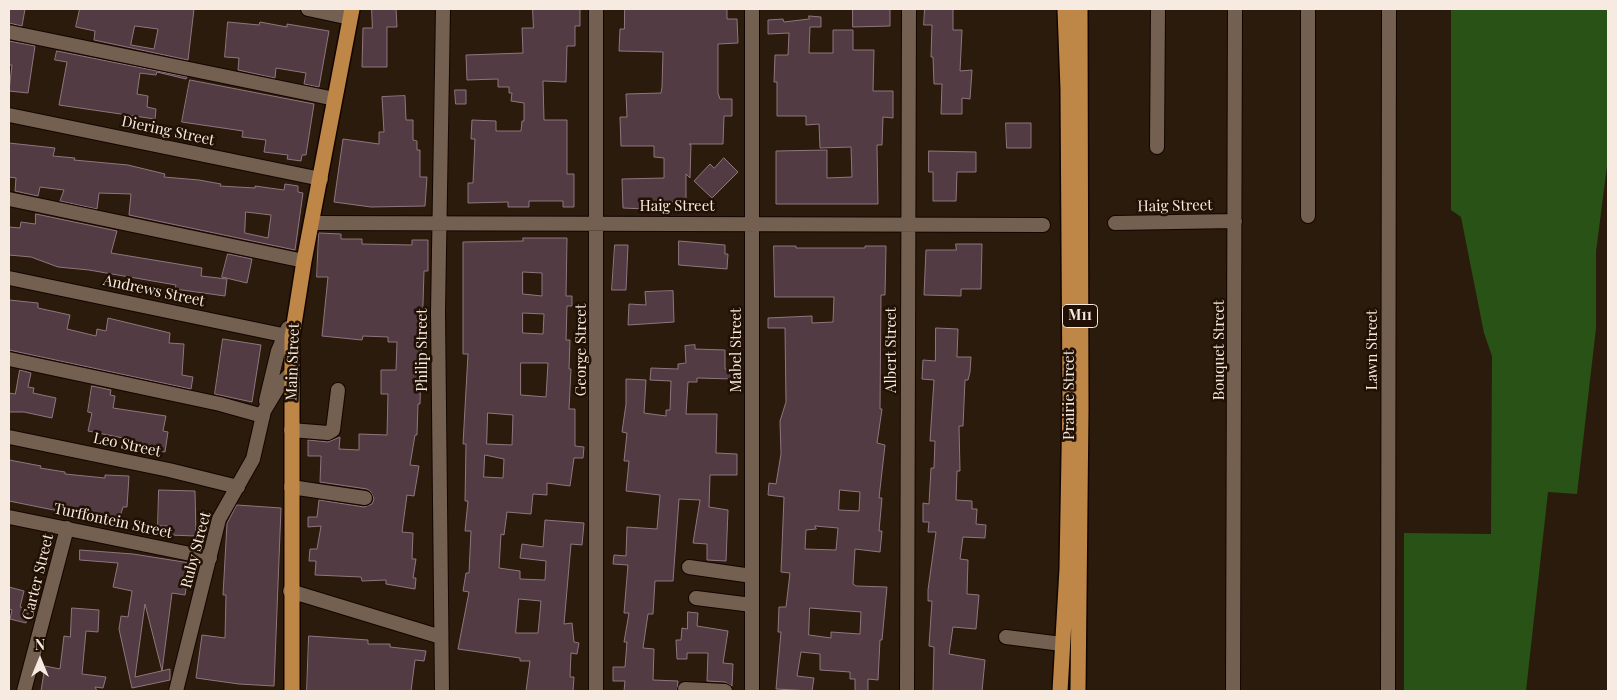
<!DOCTYPE html>
<style>
body{margin:0}
#map{position:relative;width:1617px;height:700px;overflow:hidden;background:#2b1b0c;font-family:"Playfair Display",serif}
canvas{display:block}
.frame{position:absolute;inset:0;border:10px solid #f7ebe1;pointer-events:none}
.north{position:absolute;left:15px;top:635px;width:50px;height:50px;-webkit-text-stroke:4px #211104;paint-order:stroke;rotate:0deg;font-size:14px;font-weight:700;line-height:20px;text-align:center;color:#f7ebe1}
.north::after{content:'';display:block;margin:auto;width:18px;height:22px;background:#f7ebe1;clip-path:polygon(50% 0,100% 100%,50% 72%,0 100%)}
</style>
<div id="map">
<canvas width="1617" height="700"></canvas>
<div class="frame"></div>
<div class="north">N</div>
</div>
<script>
const c = document.querySelector('canvas').getContext('2d');
c.lineJoin = 'round';
function fillPath(path, color) { c.fillStyle = color; c.fill(path, 'evenodd'); }
function strokePath(path, color, width, dash) { c.strokeStyle = color; c.lineWidth = width; c.lineCap = dash ? 'butt' : 'round'; c.setLineDash(dash || []); c.stroke(path); }
function label(font, color, halo, rows, align = 'center') {
  c.font = font + ' "Playfair Display",serif'; c.lineWidth = 5; c.setLineDash([]); c.textBaseline = 'middle'; c.strokeStyle = halo; c.fillStyle = color; for (const [text, x, y, turn = 0] of rows) {
    c.save(); c.translate(x, y); c.rotate((+turn || 0) * Math.PI / 180); c.textAlign = isNaN(turn) ? turn : align; if (halo) c.strokeText(text, 0, 0); c.fillText(text, 0, 0); c.restore();
  }
}
fillPath(new Path2D(`
 M1451 9H1608V158L1596 252V328L1577 494 1548 492 1526 691H1404V533L1491 534 1492 356 1484 333 1461 217 1451 210Z`), '#295217');
const building = new Path2D(`
 M10 9H25L22 26 9 23Z
 M80 9H194L188 60 94 40 95 31 76 27ZM135 26 158 29 154 49 131 45Z
 M372 9H396L397 27H387V67H362L363 28H372Z
 M533 9H580V26H575V46H567L566 82 543 81 544 120H567V174H574V207H563V201H529V207H508V202L468 203V183H473L475 139H471L472 120 496 121V131H521L522 121H524V103L511 101 512 93H509V87H498V79L467 80 466 55 523 53 522 28H533Z
 M625 9H727V19H737L738 43 718 44V93L720 99H732V116H724L723 144H689L691 145 690 178 686 174V202H668V210L623 208 622 179 664 178V158L654 157V146H621L620 117H627L626 94 661 93 662 87 663 52 619 51 620 29H624Z
 M853 9H890V26L853 27Z
 M925 9H953V30H962L960 71 972 70 970 99 962 98V114H941L942 84H934L933 57H931L932 25H924Z
 M809 16 821 17V27H810L809 53H833V30H853V50H874L873 91H893V118L883 117 882 145H877L878 204H776V151L827 150V178L852 177 851 147 820 148 819 124 806 125V116H777V82H774L775 55H788L789 33 768 34V20L783 19 784 22 809 19Z
 M228 22 259 25 260 22 287 27V24L329 31 319 87 304 84 306 73 276 68 275 78 238 70 239 58 225 57Z
 M9 41 35 46 28 93 9 91 12 65H9Z
 M57 51 187 77 186 79 157 72 156 75 140 73 137 94 148 96 147 107 156 109 155 119 59 105 67 62 55 60Z
 M190 80 314 104 306 155H302L301 161 287 159 288 155 264 152 266 140 242 137 243 131 182 122Z
 M455 90H466V104H456Z
 M405 96 406 120H413V140L417 141V150H420V177H427L425 206 371 207 334 202 343 139 379 144V132H384L382 97Z
 M1006 123H1031V148H1007Z
 M9 143 55 148 53 156 75 158 74 160 128 165 165 174 164 177 199 180 221 184 220 186 255 188V186L284 190 285 184 298 186V192L303 193 295 250 129 215 131 194 99 193 97 209 60 201 64 190 40 187 38 196 15 191 16 178 9 177ZM246 212 271 215 268 238 245 233Z
 M929 151 976 152V172H957L956 201H933V172H929Z
 M724 158 738 172 712 198 694 181 710 164 714 168Z
 M36 214 117 231 111 253 202 268 201 276 227 279 225 296 175 289 176 285 89 270 58 267 31 257 9 255V227L20 228 21 222 35 224Z
 M319 233 341 234V239H362V244L412 245V240H428V271H424L420 404H418L417 435H415L410 465 419 466 414 496 407 495 402 532 413 533 412 559H416L413 578H416L415 589 386 584V580L362 581 361 577 315 575 316 561H309L310 549H317L321 526 308 527V517H317L319 500 364 507 372 504 374 499 371 492 367 489 320 482 321 456H308V440L328 442 340 437 339 449 359 450V434L387 435 388 394H381V370H396L397 342H388V337L363 336 362 340 322 336 328 277H317Z
 M523 238H567L566 296H572V306H567L566 340H570L569 369H571L569 409H575V446L584 447 583 458H574L570 486 547 483V495L533 494 531 514 507 512 504 535 501 534 499 568 520 571V579L545 580 546 561 520 558 522 544 543 547 545 520 584 523 582 545 571 544 564 624 572 623 574 642 579 643 577 654 571 653 570 677H574L573 691H526L530 661H520V658L458 649 469 592 463 591 466 573H469L471 531H465L468 501H465L466 444H463L468 354H463V242L523 241ZM523 272 542 273V296L523 294ZM523 313 544 314 543 334 523 333ZM521 363H548L546 397 521 395ZM488 413 513 415 512 445 487 444ZM485 455 504 459 503 478 484 477ZM519 599 541 601 538 633H516Z
 M679 241 725 245V254H728L727 269 679 265Z
 M956 244H982L981 289H961V296L924 295 926 250H956Z
 M615 245H628L626 290H612Z
 M774 246H796V248H865V246H886L885 295H881L880 409H882L877 443 885 445 879 498H882L879 531H882L880 552 855 549 853 584 856 586 887 587 882 640H880L878 680 868 679V691H855V679H850V672L820 670V654L801 652 797 676 814 678 812 691 776 689 781 632H778L779 607H786L790 573 781 572 784 497 768 495 769 483 776 484 781 454 780 421 786 402 785 328H768V318L812 316V323L833 322 834 297H775ZM840 490 860 492 859 511 839 510ZM815 526 838 528 836 550 805 549 806 530 816 529ZM810 608 861 612 860 634 831 632V638L809 635Z
 M228 254 252 259 247 283 222 277Z
 M673 291 674 322 628 325 629 304 646 305 645 292Z
 M9 300 38 303V308L70 315 67 329 96 336 97 329 106 331 108 318 170 333 169 343 184 344 182 375 193 377 191 389 9 350Z
 M936 328 958 329 957 357H971L970 372 968 380H965L963 426H959L960 471H957L956 500 972 501V509H977L976 524 986 525 985 538 963 537 960 559 968 560 967 594 979 595 976 629 953 627 949 654 985 660 982 691H933L934 647 929 646 932 601H928V590L936 532H928L929 522H923V503L929 504 931 468H934L935 441H930L934 380 922 379 923 360 935 361Z
 M223 339 261 345 252 402 215 394Z
 M695 345V349L725 350V369H733V379L697 378V382H688L686 414H717L716 453 737 454V475H710L709 507 728 510 726 561 707 560V544L693 543 700 500 679 499 673 581H655L653 614H648L643 648 654 649 653 680 678 681 677 691H624L625 681H613V667H625L627 642H624L629 613H624L628 565 613 564 614 555 626 556 627 527 657 529 660 495 626 491 629 461H624L627 433 622 432 626 404V379L646 380 644 413 666 416V410H670L671 381 650 380 651 368 678 369V364L686 363 685 346Z
 M20 370 31 373 28 387 34 388 33 393 56 398 52 418 24 412H9V393L15 394Z
 M92 386 111 390 110 395 115 396 113 408 166 416 163 431 168 432 165 452 121 444 123 438 88 431 92 413 88 412Z
 M9 460 41 466 40 468 65 472V474L105 478V475L129 476 127 507H123L118 523 9 501Z
 M159 490 195 491 196 536 169 535V526H158Z
 M237 505 281 508 274 686 239 684 196 678 202 635 225 638 226 595H223L227 524Z
 M80 550 133 554 190 563 185 595 172 593 162 671 145 604 135 677 170 669V680L132 688 119 629 121 616 128 617 132 591 113 587 118 563 80 560Z
 M9 587 24 591 20 607 29 609 26 623 10 619 12 610 9 609Z
 M72 608 99 610 98 632 86 631 82 674 106 677 103 688 95 687 97 691H41L45 666 60 669 64 636 70 637Z
 M688 612 698 613 697 626 728 631 723 663 733 664 732 686 725 682 707 681 708 653H687V659H677L676 640H681L682 628 687 629Z
 M309 636 368 640V644H390V647L426 651 424 661 415 660 411 691H307Z`);
fillPath(building, '#523b43');
strokePath(building, '#90757e', 1);
const minor = new Path2D(`
 M308 9 350 18
 M596 9V691
 M1308 9V216
 M9 32 335 99
 M9 115 321 179
 M1157 147 1158 9
 M9 199 304 261
 M312 223 1043 225
 M1115 223 1235 221
 M9 278 292 337
 M9 359 220 404 263 416
 M266 401 278 351 288 328
 M291 430 328 433 333 430 338 390
 M9 437 169 470 238 487
 M291 487 365 498
 M9 517 210 558
 M689 567 752 576
 M290 591 441 637
 M696 598 752 605
 M1006 637 1062 644
 M685 689 725 691
 M24 691 67 528
 M176 691 219 519 253 459 264 411 279 386 291 373
 M442 691 438 312 443 9
 M752 691V9
 M907 691 909 9
 M1233 691 1235 9
 M1388 691 1389 9`);
const major = new Path2D(`
 M292 691V337L304 261 352 9
 M1060 691 1067 569 1070 399 1068 89 1065 9
 M1078 691 1081 409 1080 9`);
strokePath(minor, '#130500', 16);
strokePath(major, '#130500', 18);
strokePath(minor, '#746050', 14);
strokePath(major, '#be8647', 15);
for (const [x, y, w] of [
 [1080,316,35]
]) { const box = new Path2D(); box.roundRect(x - w / 2, y - 11.5, w, 23, 4); c.fillStyle = '#211104'; c.fill(box); strokePath(box, '#f7ebe1', 1); }
label('bold 14px', '#f7ebe1', null, [
 ["M11",1080,316]
]);
label('15px', '#f7ebe1', '#211104', [
 ["Diering Street",168,131,12],
 ["Haig Street",677,206],
 ["Haig Street",1175,206,-1],
 ["Andrews Street",154,291,12],
 ["Philip Street",422,350,-90],
 ["George Street",581,350,-90],
 ["Mabel Street",736,350,-90],
 ["Albert Street",891,350,-90],
 ["Bouquet Street",1219,350,-90],
 ["Lawn Street",1372,350,-90],
 ["Main Street",293,362,-88],
 ["Prairie Street",1069,395,-90],
 ["Leo Street",127,445,12],
 ["Turffontein Street",113,521,12],
 ["Ruby Street",196,550,-75],
 ["Carter Street",38,577,-76]
]);
</script>
